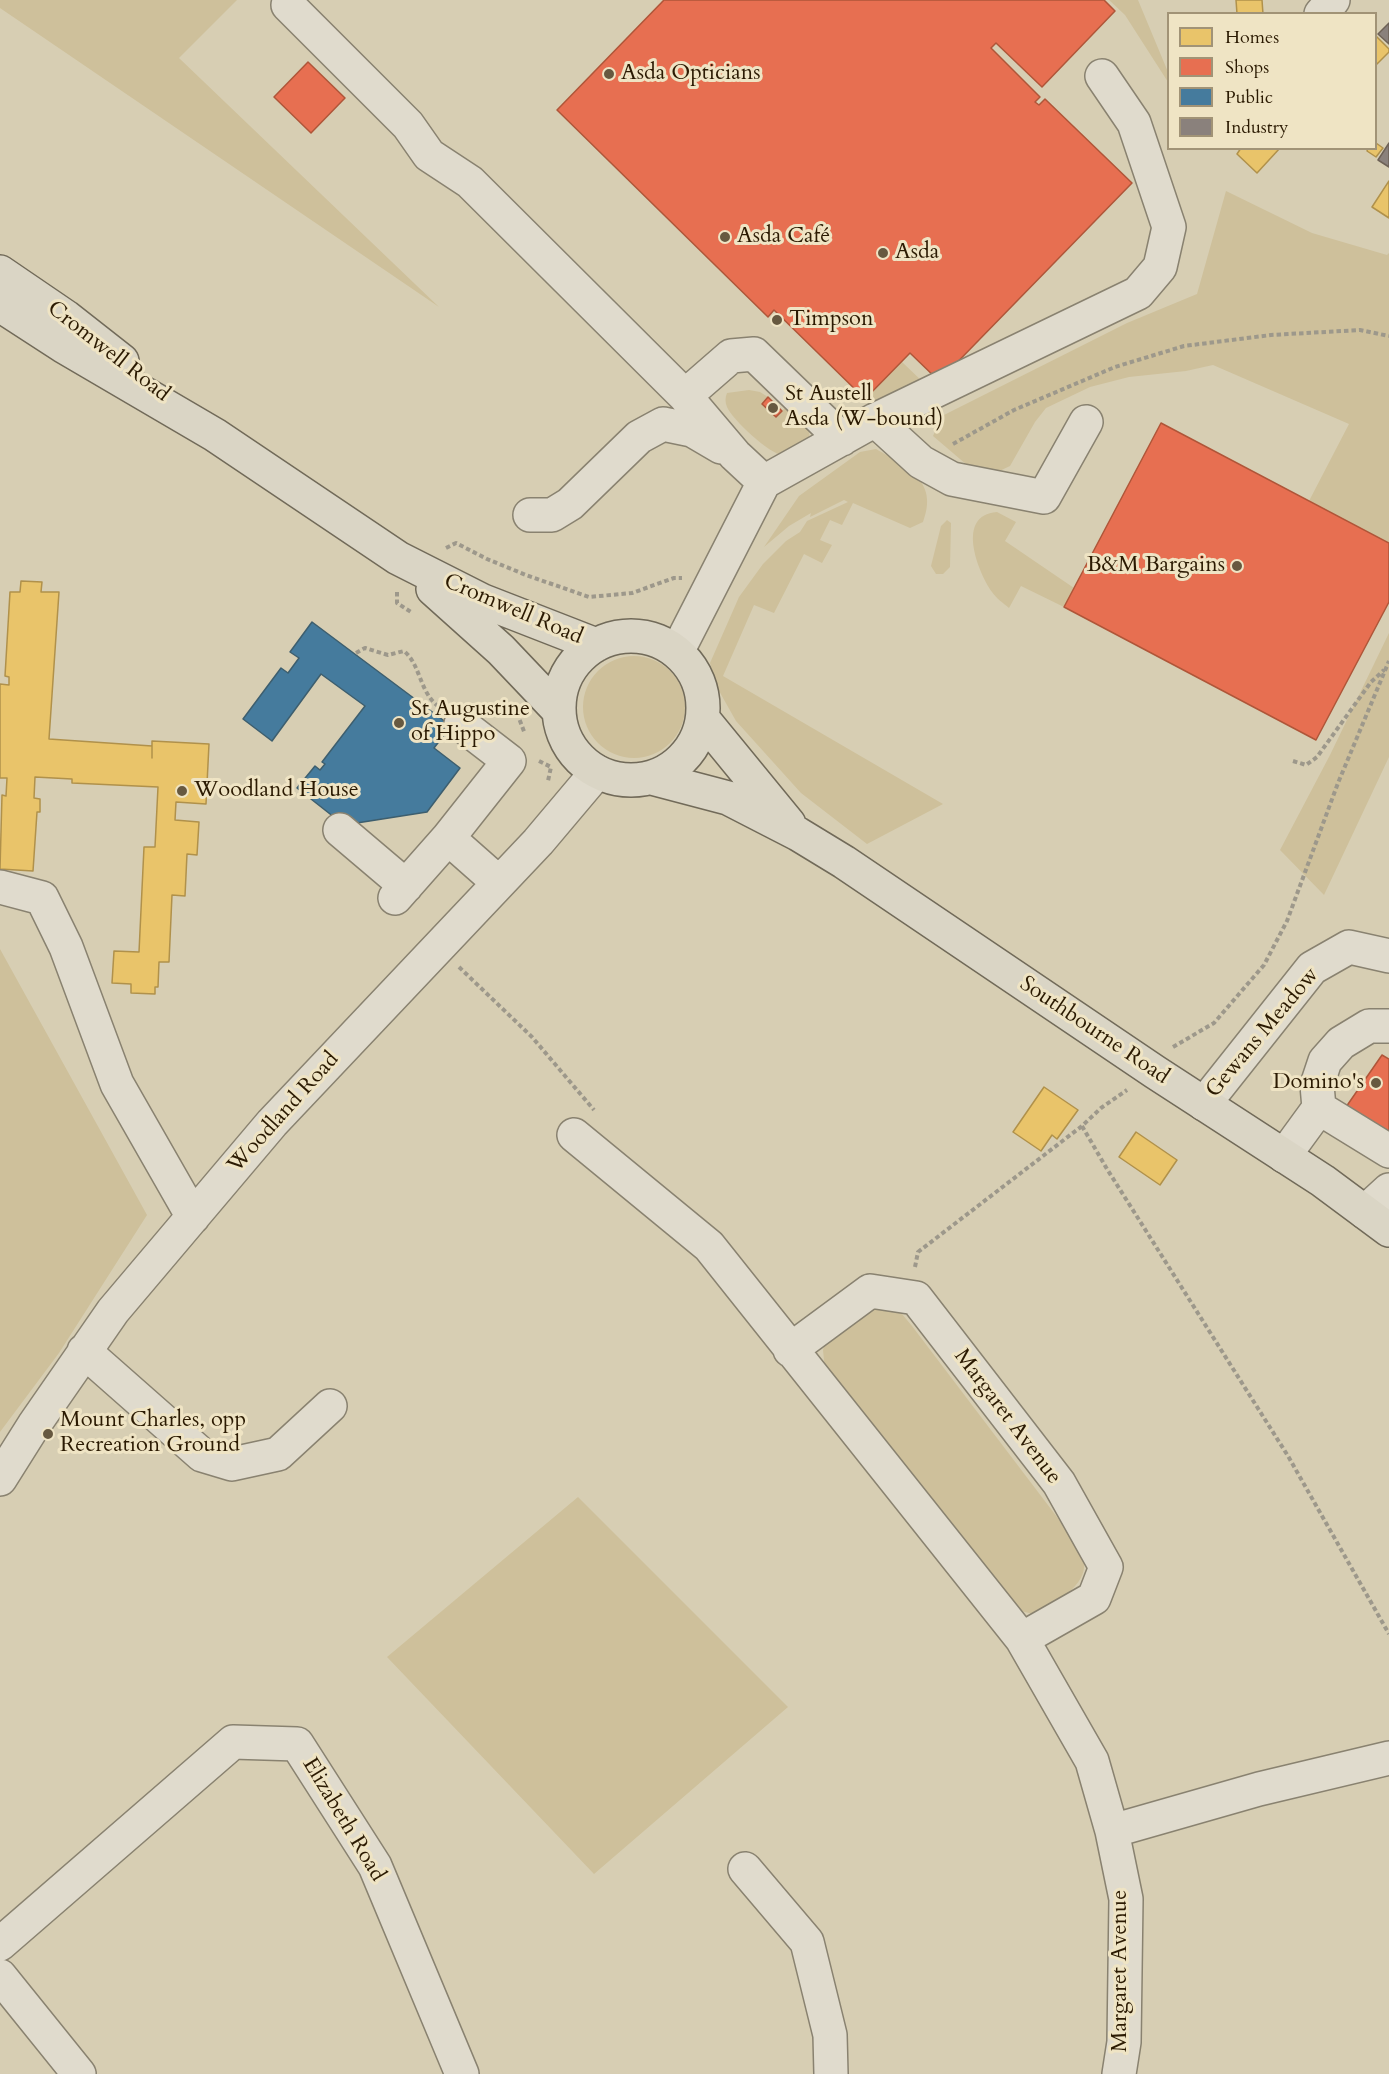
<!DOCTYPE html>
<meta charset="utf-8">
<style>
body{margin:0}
#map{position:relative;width:1389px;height:2074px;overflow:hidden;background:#d7ceb3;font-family:Cardo,serif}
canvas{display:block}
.legend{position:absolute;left:1167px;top:12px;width:210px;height:138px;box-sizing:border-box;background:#efe4c4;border:2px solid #a19376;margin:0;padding:8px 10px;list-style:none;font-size:18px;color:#2b1a02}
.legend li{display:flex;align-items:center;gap:12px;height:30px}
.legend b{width:30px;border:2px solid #a19376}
</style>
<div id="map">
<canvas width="1389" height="2074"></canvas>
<ul class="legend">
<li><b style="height:16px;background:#e9c46a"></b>Homes</li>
<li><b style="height:16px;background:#e76f51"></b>Shops</li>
<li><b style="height:16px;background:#457b9d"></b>Public</li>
<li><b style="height:16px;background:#8a817c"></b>Industry</li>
</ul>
</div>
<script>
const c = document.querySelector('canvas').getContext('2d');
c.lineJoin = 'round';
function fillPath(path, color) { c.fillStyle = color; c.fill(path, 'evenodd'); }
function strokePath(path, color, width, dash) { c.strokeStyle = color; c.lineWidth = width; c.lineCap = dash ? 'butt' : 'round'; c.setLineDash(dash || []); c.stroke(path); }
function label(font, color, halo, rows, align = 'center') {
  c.font = font + ' Cardo,serif'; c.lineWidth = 6; c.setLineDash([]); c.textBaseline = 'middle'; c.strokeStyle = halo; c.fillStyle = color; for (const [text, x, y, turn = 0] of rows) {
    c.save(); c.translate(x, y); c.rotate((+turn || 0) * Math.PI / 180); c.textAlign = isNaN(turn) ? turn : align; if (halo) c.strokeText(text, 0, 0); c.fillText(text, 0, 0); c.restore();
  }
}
fillPath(new Path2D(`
 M0 0H237L179 58 439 307 0 8Z
 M1109 0H1138L1168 72V82L1125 15Z
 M1226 191 1312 233 1387 255 1389 253V543L1309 501 1349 424 1213 365 1186 371 1129 377 1090 387 1046 408 1035 422 1010 466 991 475 967 465 933 436 942 416 1127 323 1197 294Z
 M901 361 925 384 880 401 865 399Z
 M749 390 760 392 768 397 762 404 776 417 786 407C799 418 813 425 809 444 802 447 791 455 783 455 770 455 732 419 727 407 725 402 725 398 727 393Z
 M876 449C907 467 939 481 923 522L910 528 853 503 842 525 830 520 820 540 832 545 822 563 804 554 774 613 754 605 723 676 943 804 867 844 801 793 736 721 718 689 710 663 739 597 763 564 786 541 800 532 807 521 848 502 844 500 810 517 811 513 789 526 764 547 799 496 860 452Z
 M997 512 1016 522 1005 541 1074 588 1064 607 1021 586 1009 608C1003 603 996 598 992 592 978 572 955 515 997 512Z
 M947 520 951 523 950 567 943 574H936L931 566 941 526Z
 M1389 633V757L1324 895 1280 850 1330 755Z
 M583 707a51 51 0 1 1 102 0a51 51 0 1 1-102 0Z
 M0 949 147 1215 59 1353 0 1432Z
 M887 1306 902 1314 912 1326 1079 1546C1080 1550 1083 1555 1084 1560 1088 1587 1053 1604 1033 1614L1013 1609 825 1370 823 1350 827 1336 857 1310Z
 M578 1497 788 1707 594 1874 387 1657Z`), '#cec09b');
const homes = new Path2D(`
 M1236 0H1262L1263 14H1237Z
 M1376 36 1389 49V52L1377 64 1376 62Z
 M1376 143 1383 148 1376 157 1367 151 1368 148H1376Z
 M1241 148H1280L1257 173 1237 154Z
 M1389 181V218L1372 207Z
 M21 581 42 582 41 592H59L49 739 152 746V758V741L209 744 206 804 176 802 175 820 199 822 197 855 187 854 185 896 172 895 169 962H159L158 987H155V994L131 993V984L112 983 114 951 139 952 144 847H155L158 787 72 783V779L35 777 34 798 40 799V812H37L33 871 0 869 2 795 6 796 7 778H0V684L9 685V677L5 676 10 592H20Z
 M1044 1087 1078 1110 1057 1139 1052 1135 1041 1151 1013 1132Z
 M1136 1132 1177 1160 1160 1185 1119 1157Z`);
fillPath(homes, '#e9c46a');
strokePath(homes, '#b0914b', 1.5);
const shops = new Path2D(`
 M664 0H1104L1115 11 1042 87 996 43 991 48 1040 97 1035 102 1039 105 1045 99 1132 183 939 381 910 353 865 399 774 310 768 317 557 110Z
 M308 62 345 98 311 133 274 97Z
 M768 397 782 411 776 417 762 404Z
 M1161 423 1389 543V602L1316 740 1064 607Z
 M1382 1055 1389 1059V1137L1346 1107Z`);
fillPath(shops, '#e76f51');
strokePath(shops, '#af5639', 1.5);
const public = new Path2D(`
 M312 622 451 726 434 748 460 768 427 812 344 825 297 788 315 766 320 770 325 764 322 762 365 706 321 674 272 741 243 719 281 668 288 673 299 658 290 652Z`);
fillPath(public, '#457b9d');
strokePath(public, '#3d5e6e', 1.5);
const industry = new Path2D(`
 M1389 23V44L1378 34Z
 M1389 143V167L1378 160Z`);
fillPath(industry, '#8a817c');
strokePath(industry, '#6e6257', 1.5);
const minor = new Path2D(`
 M288 5 408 125 429 155 470 182 685 396 735 455 764 482
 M1321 14 1333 0
 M685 396 731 356 754 354 842 439
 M875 420 1138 293 1160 267 1169 227 1134 123 1102 76
 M530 515H552L570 504 639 437 663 424 692 430 721 447
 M677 652 764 482 875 420 921 462 952 479 1044 497 1086 422
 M340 830 406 886
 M448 838 509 761 461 724
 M0 887 42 898 66 947 117 1084 193 1217
 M395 898 448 838 499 883
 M1204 1104 1312 968 1349 947 1389 956
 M1319 1108 1389 1151
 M574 1135 709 1246 1022 1639 1092 1761 1112 1831 1126 1899 1124 2042 1119 2074
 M1284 1156 1319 1108 1317 1085 1325 1061 1341 1043 1369 1026H1389
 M1365 1212 1389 1190
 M790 1350 870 1291 916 1298 1059 1483 1106 1567 1094 1598 1022 1639
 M84 1351 202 1455 232 1464 278 1454 330 1406
 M0 1479 34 1425 113 1311 272 1123 538 842 597 772
 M1112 1831 1259 1789 1389 1758
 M745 1869 807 1942 830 2035 831 2074
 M0 1944 233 1742 297 1744 375 1866 462 2074
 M0 1976 79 2074`);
const highway = new Path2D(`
 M0 272 66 317 122 361
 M0 305 63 346 215 435 398 558 483 601 596 645
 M433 589 501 650 559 711
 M559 708a72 72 0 1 1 144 0a72 72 0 1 1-144 0Z
 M703 719 789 824
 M652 778 728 798 798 834 844 862 1155 1072 1323 1181 1389 1230`);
strokePath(minor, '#898270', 36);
strokePath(highway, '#716a59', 36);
strokePath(new Path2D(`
 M953 444 1014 410 1115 367 1184 346 1271 335 1360 330 1389 336
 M446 548 456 543 487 559 526 575 589 597 632 593 674 578H682
 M397 592V603L411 612
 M356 653 365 648 388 655 404 651C421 665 419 692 439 707
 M517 713 525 734
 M539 761 551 767 548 781
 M1293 761 1306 765 1317 757 1371 682 1384 670
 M459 967 532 1037 594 1110
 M1173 1047 1214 1023 1264 965 1287 921 1338 783 1389 661
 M1082 1126 1107 1169 1288 1456 1389 1634
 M915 1267 918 1252 1082 1126 1101 1108 1127 1090`), '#9d988b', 4, [4.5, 3]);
strokePath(minor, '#e0dbcd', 33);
strokePath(highway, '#dad5c5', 33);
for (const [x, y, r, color] of [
 [609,74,6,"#675940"],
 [725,237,6,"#675940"],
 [883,253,6,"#675940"],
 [777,320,6,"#675940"],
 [773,408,6,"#675940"],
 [1237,566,6,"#675940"],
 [399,723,6,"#675940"],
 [182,791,6,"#675940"],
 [1376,1083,6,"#675940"],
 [48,1434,6,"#675940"]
]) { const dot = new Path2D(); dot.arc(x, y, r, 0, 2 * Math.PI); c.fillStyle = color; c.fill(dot); strokePath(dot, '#efe4c4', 2); }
label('22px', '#2b1a02', '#efe4c4', [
 ["Asda Opticians",621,74],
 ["Asda Café",737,237],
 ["Asda",895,253],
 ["Timpson",789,320],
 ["St Austell",785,395],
 ["Asda (W-bound)",785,420],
 ["B&M Bargains",1225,566,"right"],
 ["St Augustine",411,710],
 ["of Hippo",411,735],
 ["Woodland House",194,791],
 ["Domino's",1364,1083,"right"],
 ["Mount Charles, opp",60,1421],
 ["Recreation Ground",60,1446]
], 'left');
label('22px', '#2b1a02', '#efe4c4', [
 ["Cromwell Road",108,352,38],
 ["Cromwell Road",513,610,23],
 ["Southbourne Road",1094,1031,34],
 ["Gewans Meadow",1263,1033,-50],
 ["Woodland Road",284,1113,-48],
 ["Margaret Avenue",1007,1417,53],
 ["Elizabeth Road",343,1820,59],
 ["Margaret Avenue",1121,1971,-90]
]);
</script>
